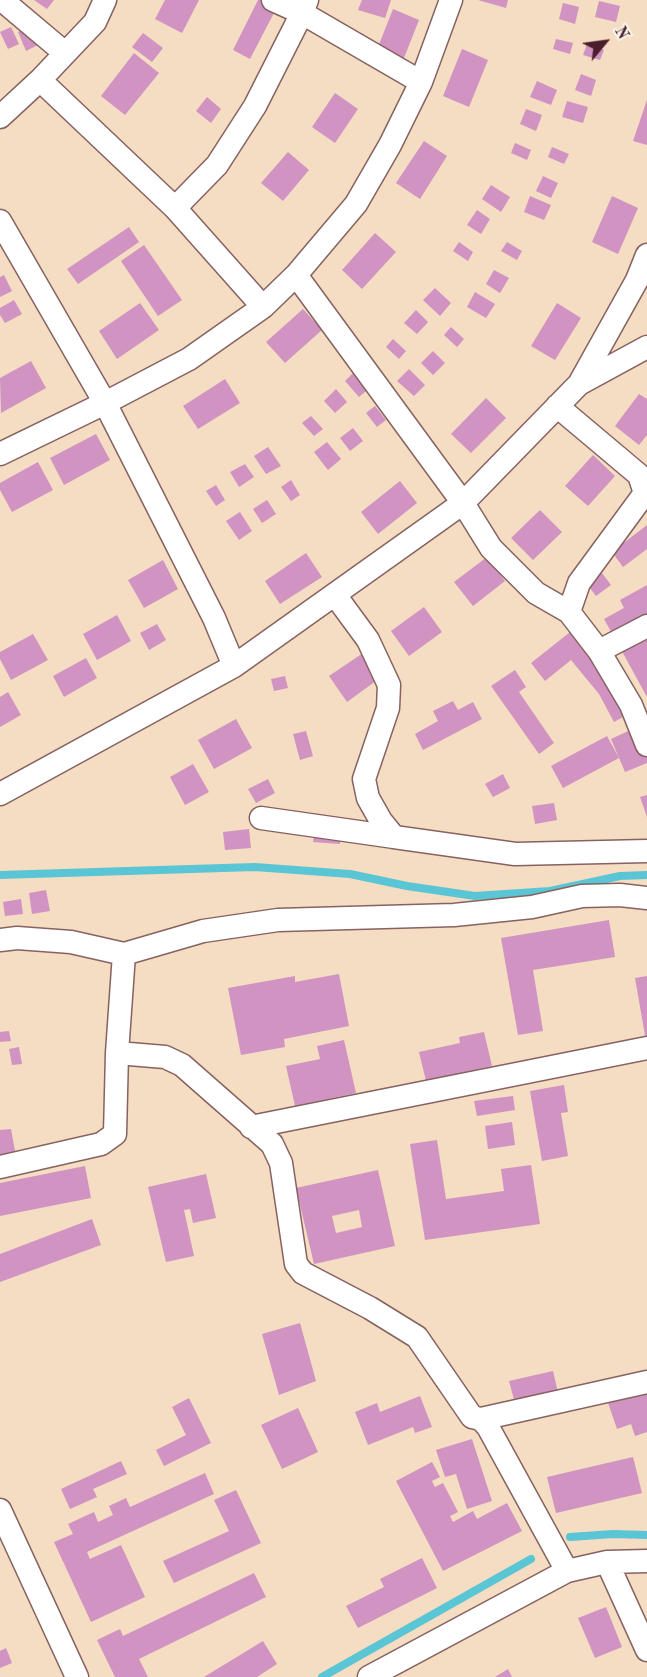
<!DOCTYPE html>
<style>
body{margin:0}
#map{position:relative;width:647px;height:1677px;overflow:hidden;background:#f4ddc2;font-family:"Old Standard TT",serif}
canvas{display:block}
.north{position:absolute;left:575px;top:12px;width:60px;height:60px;-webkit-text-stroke:4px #f7f3e8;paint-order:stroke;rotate:61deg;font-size:16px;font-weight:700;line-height:24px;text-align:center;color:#4a1f2b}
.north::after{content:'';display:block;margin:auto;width:21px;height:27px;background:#4a1f2b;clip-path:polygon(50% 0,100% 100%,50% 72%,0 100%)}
</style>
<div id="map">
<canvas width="647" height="1677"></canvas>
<div class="north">N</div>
</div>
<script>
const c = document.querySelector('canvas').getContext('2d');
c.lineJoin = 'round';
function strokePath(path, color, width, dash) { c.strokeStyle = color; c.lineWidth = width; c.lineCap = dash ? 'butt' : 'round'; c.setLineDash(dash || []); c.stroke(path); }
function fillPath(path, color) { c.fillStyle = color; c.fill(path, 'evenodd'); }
strokePath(new Path2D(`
 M0 875 255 867 350 874 407 886 475 896 550 891 620 876 647 875
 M570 1537 613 1534 647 1535
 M322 1677 531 1559`), '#5ac5d4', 8);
fillPath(new Path2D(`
 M34 0H54L47 9Z
 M165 0H199L182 33 155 19Z
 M258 0H264L277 7 250 59 233 50Z
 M362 0H391L385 18 358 10Z
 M478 0H508L506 8Z
 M599 1 620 6 616 22 595 17Z
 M563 3 579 7 575 24 559 19Z
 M393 9 419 20 404 58 378 47Z
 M31 26 40 44 26 51 18 32Z
 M11 27 19 44 8 49 0 32Z
 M143 33 163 48 152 62 132 47Z
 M556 39 573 43 570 54 553 49Z
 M587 44 604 50 600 60 583 55Z
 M462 49 488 60 469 107 443 96Z
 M134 53 159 73 125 115 101 96Z
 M581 74 596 80 591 96 575 90Z
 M537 81 557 90 551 105 530 97Z
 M335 93 358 109 335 143 312 127Z
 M207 97 221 109 211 123 196 111Z
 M647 100V145L633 141Z
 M567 101 588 107 583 123 562 117Z
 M526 109 542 115 536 131 520 124Z
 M424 141 447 156 420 199 396 183Z
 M515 143 531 150 527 160 511 153Z
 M552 147 569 154 564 164 548 157Z
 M288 152 309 170 283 201 261 183Z
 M543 176 558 183 551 198 536 191Z
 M491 185 510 197 501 212 482 199Z
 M530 196 551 205 544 220 524 212Z
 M612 196 638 208 618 254 592 242Z
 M477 210 490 219 481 234 467 225Z
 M129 227 139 242 78 284 67 269Z
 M375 233 396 252 362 289 342 270Z
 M459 242 473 252 468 261 453 251Z
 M507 242 522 251 517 260 501 251Z
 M144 245 182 300 158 316 121 261Z
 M494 270 509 278 500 293 486 284Z
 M4 275 12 291 0 297V277Z
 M435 288 451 303 440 316 423 300Z
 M475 292 495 304 486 318 467 307Z
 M14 300 22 314 5 323 0 315V308Z
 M140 303 159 330 117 359 99 331Z
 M557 303 581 318 555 360 531 346Z
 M303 309 322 330 285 363 266 342Z
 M416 310 428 322 417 334 404 323Z
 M451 327 464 339 457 347 444 335Z
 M393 339 406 351 399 359 386 347Z
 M433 351 445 363 433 375 421 363Z
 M31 361 46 388 1 413 0 378Z
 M357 369 372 386 359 397 345 381Z
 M409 369 425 385 414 396 397 381Z
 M225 379 240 403 198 429 183 406Z
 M336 389 347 402 335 413 324 401Z
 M639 394 647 399V435L639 445 615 426Z
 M486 398 506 418 471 453 451 434Z
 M375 406 386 420 377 427 366 413Z
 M311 416 323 429 314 436 302 423Z
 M353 428 363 441 350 451 340 438Z
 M96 434 110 460 64 485 50 458Z
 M327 442 341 459 328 470 314 452Z
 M268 447 281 466 266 474 254 456Z
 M593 455 615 476 588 506 565 486Z
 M38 462 53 490 12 512 0 490V483Z
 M245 464 254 477 239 487 230 472Z
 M291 480 300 495 291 501 281 487Z
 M400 481 417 503 378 534 361 512Z
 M216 485 225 500 216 506 206 491Z
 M267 500 276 514 262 523 253 509Z
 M540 510 562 532 533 560 511 538Z
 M240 512 252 531 239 540 226 521Z
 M647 525V549L623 567 612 552Z
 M306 553 322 577 280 604 265 581Z
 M487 557 505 581 473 606 454 582Z
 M163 560 178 589 144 608 128 580Z
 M602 573 611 585 596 596 587 584Z
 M647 585V619L614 637 604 619 624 608 620 600Z
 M424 607 442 632 409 656 391 631Z
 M117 615 131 641 97 660 83 634Z
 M157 624 166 640 149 650 140 633Z
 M647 628V697L618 644Z
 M574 629 632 712 614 722 599 694 571 660 545 681 531 663Z
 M33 634 48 660 11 680 0 659V652Z
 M363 653 380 678 347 702 329 676Z
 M86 658 97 678 64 697 53 676Z
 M515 670 526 687 519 692 554 743 539 754 491 686Z
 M285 676 288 688 274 691 271 679Z
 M8 692 21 715 0 727V697Z
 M453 701 458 710 473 702 482 719 423 750 415 734 438 721 433 711Z
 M236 719 252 748 214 769 198 740Z
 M637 727 647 751V763L625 772 611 739Z
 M306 731 313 756 300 760 293 734Z
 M607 736 619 758 563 788 551 766Z
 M193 764 209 792 185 805 170 777Z
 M503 774 510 788 493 797 485 784Z
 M268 779 275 793 256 803 248 789Z
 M647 795V817L640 797Z
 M554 803 557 820 535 824 532 806Z
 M315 828 341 830 340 844 313 842Z
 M249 829 251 848 225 850 223 832Z
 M46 890 50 911 32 914 29 893Z
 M21 899 23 914 5 916 3 902Z
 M609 920 615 957 533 970 543 1031 518 1035 501 938Z
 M339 974 349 1026 284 1039 285 1047 241 1055 228 988 295 976V982Z
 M647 976V1041H646L635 978Z
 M9 1031 11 1041 0 1042V1032Z
 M484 1032 492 1066 426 1081 419 1052 460 1043 459 1037Z
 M344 1040 356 1093 295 1106 286 1066 320 1059 317 1046Z
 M19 1047 22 1064 12 1065 9 1049Z
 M564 1085 568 1112 561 1113 568 1156 542 1161 530 1091Z
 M513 1096 515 1110 477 1116 474 1101Z
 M512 1122 515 1145 488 1149 485 1126Z
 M11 1129 17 1162 0 1165V1130Z
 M437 1140 446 1199 504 1191 501 1169 531 1165 540 1224 425 1240 410 1144Z
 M85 1166 91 1198 0 1216V1183Z
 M378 1170 395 1246 314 1264 296 1188ZM359 1210 362 1227 336 1233 332 1216Z
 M206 1174 216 1218 193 1223 190 1209 184 1210 194 1256 166 1262 148 1187Z
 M92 1219 101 1245 0 1282V1254Z
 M300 1323 316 1381 279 1395 262 1334Z
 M553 1371 559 1397 516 1407 509 1381Z
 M647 1384V1432L635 1436 631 1424 617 1429 606 1397Z
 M420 1396 432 1427 415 1433 413 1427 368 1445 355 1412 377 1403 380 1412Z
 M189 1398 211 1443 164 1466 156 1450 186 1435 172 1407Z
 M298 1408 318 1452 282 1469 261 1425Z
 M472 1439 492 1501 467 1509 456 1474 445 1477 436 1450Z
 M633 1457 642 1493 556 1513 547 1477Z
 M121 1461 127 1474 93 1489 97 1497 70 1509 61 1489Z
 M432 1462 440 1477 432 1481 435 1487 443 1483 458 1512 450 1516 453 1522 473 1511 477 1519 507 1503 522 1531 443 1571 396 1481Z
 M205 1473 214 1494 87 1552 90 1559 121 1545 145 1597 91 1622 54 1542 73 1534 68 1524 94 1512 98 1522 113 1515 109 1506 126 1498 130 1507Z
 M236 1490 261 1543 174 1583 163 1561 229 1531 214 1500Z
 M422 1558 437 1588 358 1628 346 1606 384 1587 380 1579Z
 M254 1573 266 1597 139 1659 148 1677H115L97 1640 120 1629 123 1636Z
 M606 1607 622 1647 595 1658 578 1618Z
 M263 1641 277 1664 257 1677H204Z
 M6 1648 12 1663 0 1668V1651Z
 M508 1669 512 1677H495Z`), '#d093c2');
const minor = new Path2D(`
 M2 0 65 53
 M273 0 302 13 421 82
 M40 80 175 208 263 307
 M0 117 40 80 95 22 105 0
 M175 208 217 165 255 106 302 13 307 0
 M0 221 105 403 214 618 234 666 0 794
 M296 275 463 503 491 548 536 593 569 612 599 651 631 705 647 745
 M579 384 647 347
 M557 406 639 475 645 493 579 583 569 612
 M0 454 105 403 189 359 263 307 296 275 356 204 390 145 421 82 451 0
 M335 595 368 640 389 685 388 708 364 779 368 798 381 821 394 837 515 854 647 851
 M599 651 647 626
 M234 666 463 503 579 384 637 280 647 255
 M261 818 394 837
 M0 940 17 938 71 942 124 954 203 931 278 920 454 915 532 907 582 896 620 895 647 898
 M124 954 117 1053 165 1057 182 1065 272 1144 281 1163 296 1264 303 1273 370 1308 417 1337 472 1417 481 1419 488 1427 567 1571
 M251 1127 647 1048
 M0 1167 101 1144 115 1134 117 1053
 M481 1419 647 1382
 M0 1510 77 1677
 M607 1562 647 1650
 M369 1677 567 1571 607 1562 647 1561`);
strokePath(minor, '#866260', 25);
strokePath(minor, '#fff', 22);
</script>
